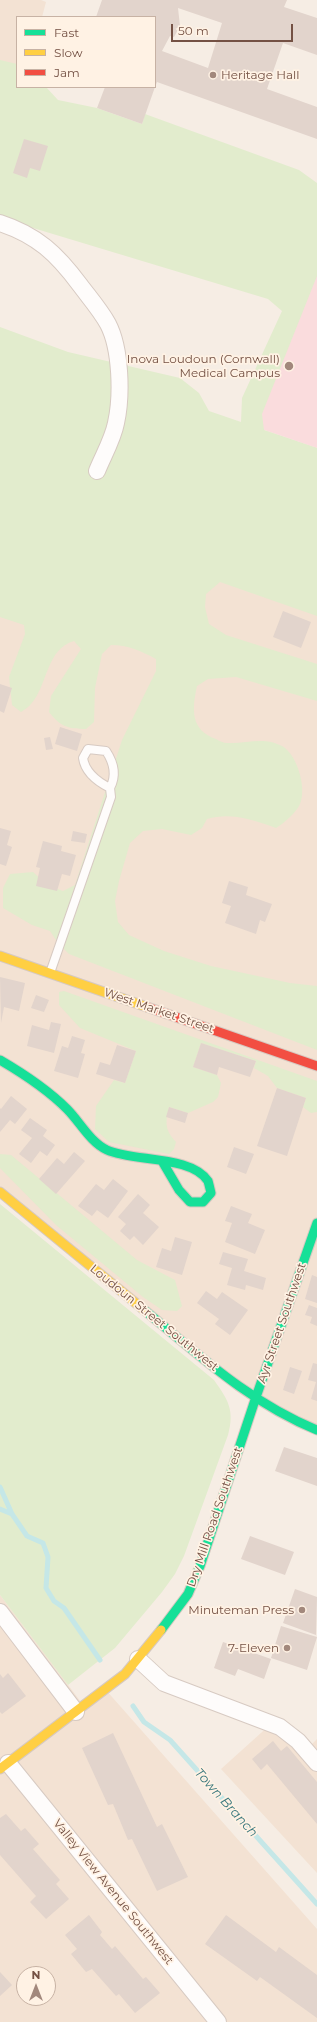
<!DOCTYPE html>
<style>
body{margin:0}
#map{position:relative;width:317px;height:2022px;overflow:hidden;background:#f6ede4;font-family:Montserrat,sans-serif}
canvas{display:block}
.legend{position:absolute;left:16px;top:16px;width:140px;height:72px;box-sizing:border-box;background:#fff2e4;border:1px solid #c7b2a4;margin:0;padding:5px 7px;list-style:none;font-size:12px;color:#745144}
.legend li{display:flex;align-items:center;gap:8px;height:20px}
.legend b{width:20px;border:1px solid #c7b2a4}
.north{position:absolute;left:16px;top:1966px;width:40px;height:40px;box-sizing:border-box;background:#fff2e4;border:1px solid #c7b2a4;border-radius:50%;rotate:0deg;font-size:11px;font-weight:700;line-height:16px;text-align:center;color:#745144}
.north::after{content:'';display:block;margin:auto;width:14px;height:18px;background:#a2887c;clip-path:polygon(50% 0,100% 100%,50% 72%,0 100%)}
.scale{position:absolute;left:171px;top:24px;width:122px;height:18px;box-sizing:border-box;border:2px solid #745144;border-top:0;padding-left:5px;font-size:12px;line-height:14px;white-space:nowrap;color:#745144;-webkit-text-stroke:3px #fff2e4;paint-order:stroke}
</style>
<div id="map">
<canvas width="317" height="2022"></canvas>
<ul class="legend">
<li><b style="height:5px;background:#16e098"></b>Fast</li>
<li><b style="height:5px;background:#ffcf43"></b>Slow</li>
<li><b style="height:5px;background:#f24e42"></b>Jam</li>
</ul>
<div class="north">N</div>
<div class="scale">50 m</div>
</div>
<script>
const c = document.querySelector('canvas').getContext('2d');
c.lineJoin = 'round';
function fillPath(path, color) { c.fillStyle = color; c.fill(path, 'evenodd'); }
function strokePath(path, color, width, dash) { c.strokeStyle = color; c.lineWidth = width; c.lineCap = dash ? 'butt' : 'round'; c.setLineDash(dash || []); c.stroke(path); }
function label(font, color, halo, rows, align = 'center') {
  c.font = font + ' Montserrat,sans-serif'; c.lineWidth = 3.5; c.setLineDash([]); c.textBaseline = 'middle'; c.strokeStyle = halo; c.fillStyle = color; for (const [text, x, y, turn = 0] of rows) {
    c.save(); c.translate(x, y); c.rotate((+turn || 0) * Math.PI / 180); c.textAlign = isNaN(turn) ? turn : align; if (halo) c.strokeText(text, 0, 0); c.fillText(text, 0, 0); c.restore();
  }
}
fillPath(new Path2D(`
 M0 0H41L46 2 42 17H17V87L0 186Z
 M251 426 317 448V1429L289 1419 0 1193V592Z
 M0 1595 84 1706 105 1689 317 1929V2022H0ZM24 1974H48V1998H24Z
 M272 1723 306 1750 317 1739V1873L221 1769Z`), '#f3e2d3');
fillPath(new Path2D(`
 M317 219V448L241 422Z`), '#fadcdd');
fillPath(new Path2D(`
 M0 60 17 64V87H46L58 100 97 108 142 124 145 114 299 170 317 183V276L262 414 264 430 317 448V616L220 582 206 594 205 607 209 624 226 635 317 664V701L236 677 208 679 197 686C192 709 190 730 216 739 219 741 224 743 227 743 247 744 263 736 282 746 297 754 307 788 300 804 296 813 284 823 276 828 254 820 231 812 207 819L202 828 191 835 162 829 143 831 130 843 119 881 115 901 118 922 129 935 164 951 211 966 290 983 317 986V1050L69 954 58 943 50 931 32 925 3 908V888L10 874 33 872 47 885 63 891 75 885 122 740 156 671V659C141 651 128 645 111 645L102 654 95 688 94 722 86 729C67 729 60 726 49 712L51 696 81 649 74 641C46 649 48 685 31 704 29 707 25 709 21 712L12 705 9 677 25 634 24 625 0 617V327L68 352 180 378 199 393 209 411 241 422 242 398 282 311 268 299 0 218Z
 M64 991 317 1081V1112L311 1113 303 1107 306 1098 277 1088 268 1076 254 1068 256 1061 201 1043 193 1067 217 1075 221 1083 218 1097 213 1102 188 1113 169 1107C165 1123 165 1130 176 1142L174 1149 169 1154 109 1142 95 1129 96 1106 114 1080 125 1083 136 1051 80 1028 59 1005V992Z
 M0 1154 11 1155 137 1260 175 1280 182 1306 177 1311 162 1310 143 1297 56 1225 0 1168Z
 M0 1204 214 1380C228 1400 235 1410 228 1435L184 1556 175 1574 162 1592 115 1648 68 1685 0 1595Z`), '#e2eccd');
strokePath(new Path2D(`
 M0 1487 12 1514 27 1536 43 1543 48 1557 46 1588 54 1601 64 1608 100 1660
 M0 1509 12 1514
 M133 1706 144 1722 170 1740 317 1904`), '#c5e7e7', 5);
fillPath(new Path2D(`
 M102 0H287L284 7 317 18V55L283 43 267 89 317 107V139L157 82 155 87V17H96ZM178 8 222 23 208 68 162 51 170 36 174 37 180 26Z
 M105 87H155L142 124 97 108Z
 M24 139 48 146 40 171 30 168 27 178 13 173Z
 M283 611 311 622 301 648 273 637Z
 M0 684 12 688 4 713 0 711Z
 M60 727 82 734 77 751 55 744Z
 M50 737 53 749 46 750 44 738Z
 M0 828 11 831 7 845 12 847 6 866 0 864Z
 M73 831 87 834 85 843 71 841Z
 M43 841 62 846 61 851 76 855 70 876 62 874 57 891 36 886 40 868 36 867Z
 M229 881 248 887 246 895 272 904 265 922 260 920 256 934 225 923 231 906 222 903Z
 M0 977 25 983 19 1011 4 1007 1 1023Z
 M36 995 49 1000 44 1012 31 1008Z
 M51 1022 61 1024 54 1053 27 1046 32 1025 49 1030Z
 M72 1036 85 1040 81 1053 85 1054 78 1078 54 1071 62 1046 68 1048Z
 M201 1043 256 1061 250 1077 219 1067 217 1075 193 1067Z
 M117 1045 136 1051 125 1083 96 1074 100 1062 110 1065Z
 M277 1088 306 1098 287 1156 257 1146Z
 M11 1096 27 1109 15 1124 10 1120 0 1132V1108L1 1109Z
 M169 1107 188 1113 185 1123 166 1117Z
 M30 1118 47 1130 43 1136 55 1145 47 1156 40 1151 31 1163 19 1154 32 1138 21 1130Z
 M234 1147 254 1154 246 1174 227 1167Z
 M74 1152 85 1161 56 1194 39 1179 57 1158 64 1164Z
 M113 1179 128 1191 108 1218 97 1210 92 1216 78 1206 96 1184 104 1190Z
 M138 1194 150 1205 143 1213 159 1227 143 1245 134 1236 130 1240 120 1231 126 1224 118 1217Z
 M231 1206 252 1214 248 1223 265 1230 255 1254 225 1242 232 1223 225 1221Z
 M175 1237 192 1242 182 1275 156 1267 162 1248 171 1251Z
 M223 1252 248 1259 244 1271 266 1278 263 1290 246 1285 245 1290 227 1285 232 1268 219 1264Z
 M312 1275 317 1277V1303L305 1299Z
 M206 1291 217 1299 222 1292 248 1310 230 1335 215 1324 219 1319 197 1303Z
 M309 1305 317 1308V1326L310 1323 312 1317 305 1315Z
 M313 1363 317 1364V1401L311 1399 316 1382 308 1380Z
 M290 1367 302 1371 294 1394 283 1390Z
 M284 1447 317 1458V1486L275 1471Z
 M250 1536 294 1552 285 1575 241 1559Z
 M295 1589 317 1597 316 1635 283 1623Z
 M281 1626 317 1637 307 1670 271 1658Z
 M223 1642 271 1659 264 1679 238 1669 235 1676 214 1668Z
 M8 1673 26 1696 2 1714 0 1712V1674L3 1678Z
 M113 1733 157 1827 162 1824 188 1877 157 1891 132 1839 128 1840 113 1804 108 1805 82 1748Z
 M273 1741 281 1751 287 1746 317 1782V1824L267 1764 261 1770 252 1759Z
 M6 1814 21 1831 25 1828 39 1844 33 1849 60 1880 56 1884 69 1899 46 1919 30 1902 36 1896 0 1855V1818Z
 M89 1915 102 1932 100 1935 112 1949 115 1946 143 1979 146 1977 160 1993 135 2013 119 1994 116 1996 92 1969 86 1972 71 1954 77 1949 65 1935Z
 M226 1915 276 1952 279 1947 317 1975V2018L260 1977 257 1981 205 1944Z
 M0 1972 12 1985 0 1996Z`), '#e2d4cc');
const lane = new Path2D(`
 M50 973 111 797 110 788C98 782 85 772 83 758L88 749 106 751C114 763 117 775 110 788`);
const street = new Path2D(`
 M0 223C37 235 57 254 80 285 89 297 101 311 108 324 121 349 122 396 116 423 113 439 103 456 97 471
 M0 1612 76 1712
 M138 1659 164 1683 280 1727 298 1741 317 1763
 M8 1763 218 2022`);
const fast = new Path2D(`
 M0 1060C24 1074 47 1089 67 1109 80 1122 90 1142 107 1150 133 1162 191 1155 208 1181 209 1184 210 1189 211 1193L203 1202H190L179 1190 162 1161
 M143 1309C198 1354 250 1403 317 1430
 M161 1630 188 1594 200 1566 255 1400 317 1223`);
const slow = new Path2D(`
 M0 956 147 1007
 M0 1192 143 1309
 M0 1769 125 1674 161 1630`);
const jam = new Path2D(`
 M147 1007 317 1066`);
strokePath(lane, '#d7cac2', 10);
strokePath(street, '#d7cac2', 18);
strokePath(fast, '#d6c9c1', 11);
strokePath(slow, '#d6c9c1', 11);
strokePath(jam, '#d6c9c1', 11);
strokePath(lane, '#fefcfb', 8);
strokePath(street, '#fefcfb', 16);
strokePath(fast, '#16e098', 9);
strokePath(slow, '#ffcf43', 9);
strokePath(jam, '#f24e42', 9);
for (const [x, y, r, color] of [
 [213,75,4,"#a2887c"],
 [289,366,5,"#a2887c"],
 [302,1610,4,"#a2887c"],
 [287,1648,4,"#a2887c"]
]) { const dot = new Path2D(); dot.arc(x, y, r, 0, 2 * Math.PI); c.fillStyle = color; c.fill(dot); strokePath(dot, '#fff2e4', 1.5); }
label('12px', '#745144', '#fff2e4', [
 ["Heritage Hall",221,75,"left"],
 ["Inova Loudoun (Cornwall)",280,359],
 ["Medical Campus",280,373],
 ["Minuteman Press",294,1610],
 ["7-Eleven",279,1648]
], 'right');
label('12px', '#745144', '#fff2e4', [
 ["West Market Street",159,1011,19],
 ["Loudoun Street Southwest",154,1318,39],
 ["Ayr Street Southwest",282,1323,-71],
 ["Dry Mill Road Southwest",215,1517,-71],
 ["Valley View Avenue Southwest",113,1892,51]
]);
label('italic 13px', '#37767c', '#fff2e4', [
 ["Town Branch",226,1803,48]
]);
</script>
